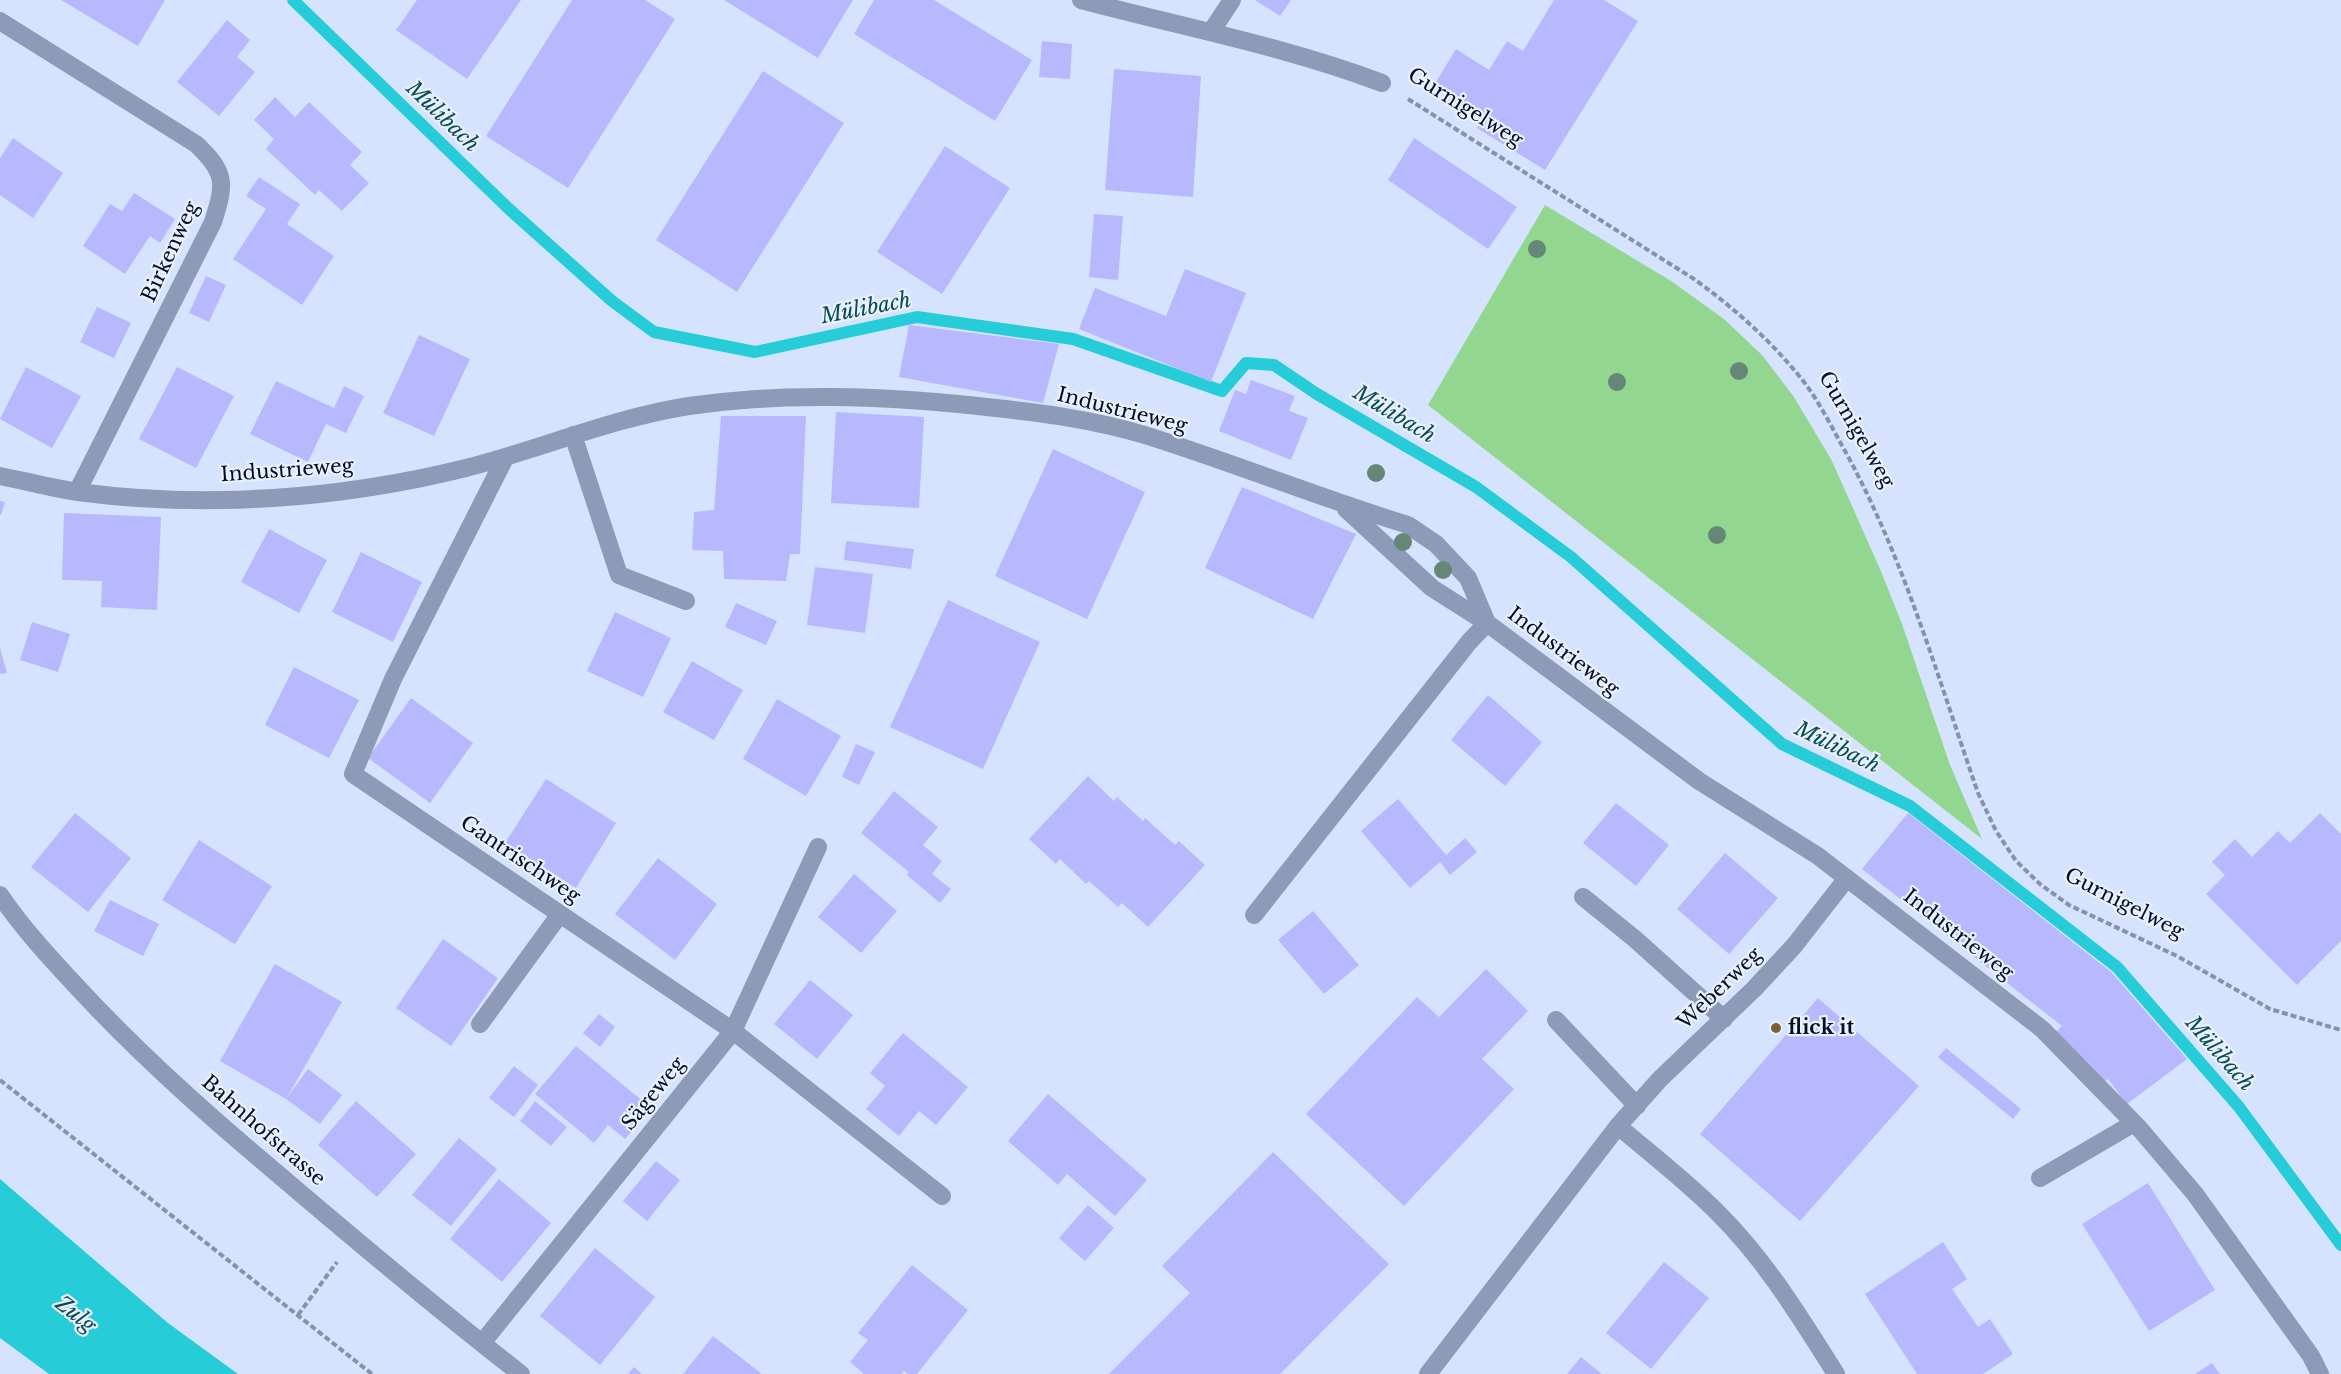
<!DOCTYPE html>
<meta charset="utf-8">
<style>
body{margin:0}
canvas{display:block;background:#d6e3fe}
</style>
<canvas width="2341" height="1374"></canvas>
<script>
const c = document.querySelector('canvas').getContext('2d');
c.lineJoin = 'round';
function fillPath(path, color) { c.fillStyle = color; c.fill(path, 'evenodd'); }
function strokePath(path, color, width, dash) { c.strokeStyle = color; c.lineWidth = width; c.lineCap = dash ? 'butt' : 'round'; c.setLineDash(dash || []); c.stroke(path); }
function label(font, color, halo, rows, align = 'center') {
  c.font = font + ' "Libre Baskerville",serif'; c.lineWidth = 4.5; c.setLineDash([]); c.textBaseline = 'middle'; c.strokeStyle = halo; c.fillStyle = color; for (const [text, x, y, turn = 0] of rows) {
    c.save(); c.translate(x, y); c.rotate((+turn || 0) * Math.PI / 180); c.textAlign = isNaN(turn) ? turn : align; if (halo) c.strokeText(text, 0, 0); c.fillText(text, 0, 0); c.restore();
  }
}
fillPath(new Path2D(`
 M1545 205 1671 281 1724 319 1762 355 1794 397 1832 461 1880 569 1902 624 1950 765 1982 839 1428 405Z`), '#93d690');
fillPath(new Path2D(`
 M0 1179 168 1323 238 1374H49L0 1338Z`), '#27ccd9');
strokePath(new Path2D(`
 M293 0 509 209 612 301 654 332 755 352 917 317 1073 339 1222 391 1246 363 1274 365 1317 394 1476 487 1571 557 1782 744 1910 806 2117 967 2239 1107 2341 1245`), '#27ccd9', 12);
fillPath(new Path2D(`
 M61 0H165L138 46Z
 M417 0H521L467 79 396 30Z
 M572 0H645L675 19 568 188 486 136Z
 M724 0H853L818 58Z
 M874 0H934L1032 60 995 121 854 34Z
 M1255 0H1291L1280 16Z
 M1554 0H1604L1638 21 1545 170 1477 128 1483 117 1434 85 1456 49 1489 70 1507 41 1523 51Z
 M227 20 250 40 237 57 255 72 219 116 177 82Z
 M1042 41 1072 44 1070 79 1039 77Z
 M1114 69 1201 76 1193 197 1105 190Z
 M763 71 844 123 737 292 656 240Z
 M275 97 295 117 309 102 362 152 350 165 369 183 342 211 319 190 315 195 266 149 274 139 254 120Z
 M13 138 63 173 33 218 0 195V158Z
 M1414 138 1517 207 1488 249 1388 180Z
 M945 146 1010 188 942 294 877 252Z
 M259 177 300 204 287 224 334 256 302 305 233 259 266 209 246 196Z
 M134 193 175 219 160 243 150 236 125 274 83 246 110 204 122 211Z
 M1094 214 1123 216 1118 280 1089 277Z
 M1185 269 1246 293 1211 382 1079 329 1095 288 1166 316Z
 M206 276 226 285 209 322 189 313Z
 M97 307 131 323 114 358 80 342Z
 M909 325 1059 344 1043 403 899 377Z
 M419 335 470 359 434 436 383 413Z
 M26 367 81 396 52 448 0 419Z
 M177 367 234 396 196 468 139 439Z
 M1251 380 1295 396 1289 411 1308 418 1291 460 1219 431 1235 390 1246 394Z
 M276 381 334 408 344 386 364 396 346 433 326 424 308 462 250 434Z
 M836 412 924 417 919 508 831 503Z
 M721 416H806L800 554H790L786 581 724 579 723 551 692 550 694 512 714 510Z
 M1053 449 1145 492 1087 619 995 576Z
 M1242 487 1356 534 1313 619 1205 568Z
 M0 501 5 502 1 515H0Z
 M64 513 161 517 157 610 101 607 102 581 62 580Z
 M269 529 327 560 299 613 241 582Z
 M846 541 914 549 911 569 844 560Z
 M361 552 422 582 393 642 332 612Z
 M815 567 873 574 865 633 807 625Z
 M948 600 1040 642 983 769 890 727Z
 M736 603 777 621 766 645 725 627Z
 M615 612 671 638 643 697 587 671Z
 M32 622 70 634 58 672 20 660Z
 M0 648 7 673 0 674Z
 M692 661 743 690 714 740 663 712Z
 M294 667 359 700 329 758 265 725Z
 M1488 695 1542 742 1505 786 1451 740Z
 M411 698 473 743 430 803 368 758Z
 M777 699 841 736 806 796 743 759Z
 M856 744 875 752 859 785 842 777Z
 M1088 776 1114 801 1117 797 1143 821 1145 818 1175 845 1179 841 1205 865 1148 927 1122 903 1118 907 1089 881 1086 884 1060 859 1056 864 1029 839Z
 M546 779 616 823 576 888 505 843Z
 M894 791 938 827 923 845 942 861 932 874 951 889 940 903 907 875 909 872 861 833Z
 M1398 799 1446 855 1465 838 1477 852 1450 875 1440 862 1410 888 1361 831Z
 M1616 803 1669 845 1636 886 1583 843Z
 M75 813 131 858 88 912 31 867Z
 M1908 813 2111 972 2187 1059 2127 1104 2108 1079 2101 1083 2054 1034 2062 1026 1862 869Z
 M2320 813 2341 834V941L2297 985 2206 894 2225 875 2212 862 2235 839 2252 857 2278 831 2290 843Z
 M199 840 272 886 235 944 162 900Z
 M1725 853 1778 898 1729 954 1677 909Z
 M658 858 717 904 675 960 615 914Z
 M854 874 897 911 861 953 818 917Z
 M110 900 159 924 143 956 94 931Z
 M1313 911 1359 965 1324 994 1278 940Z
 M443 939 498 978 451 1046 396 1008Z
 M275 964 342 1002 286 1099 308 1069 342 1095 320 1124 286 1099 220 1061Z
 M1486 969 1528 1011 1482 1059 1514 1089 1404 1206 1306 1114 1417 997 1439 1017Z
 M810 980 853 1015 817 1059 774 1024Z
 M1818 998 1919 1086 1800 1221 1700 1134Z
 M599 1014 615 1027 600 1047 583 1033Z
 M903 1033 968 1087 936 1125 919 1111 899 1136 866 1109 885 1086 870 1073Z
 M576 1046 651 1108 625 1139 608 1125 594 1143 535 1094Z
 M1946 1048 2021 1109 2013 1119 1938 1057Z
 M514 1066 538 1085 514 1117 489 1098Z
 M1048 1094 1147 1180 1115 1216 1067 1174 1058 1185 1008 1141Z
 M356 1101 416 1154 377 1197 318 1145Z
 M535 1101 567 1127 551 1146 520 1121Z
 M459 1138 497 1169 451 1226 412 1195Z
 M1273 1152 1389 1264 1280 1374H1109L1190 1293 1162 1266Z
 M656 1161 680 1180 647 1221 623 1201Z
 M499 1179 551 1223 502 1282 450 1239Z
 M2148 1183 2215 1290 2149 1331 2082 1224Z
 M1088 1205 1114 1228 1085 1261 1059 1238Z
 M1943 1242 1967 1279 1952 1289 1978 1327 1990 1319 2013 1354 1983 1374H1917L1865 1294Z
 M595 1248 655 1297 600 1365 540 1316Z
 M1664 1262 1709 1298 1651 1369 1606 1333Z
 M912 1265 968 1310 917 1374H908L904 1371 902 1374H864L850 1362 868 1340 858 1333Z
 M713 1336 762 1374H683Z
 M1581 1357 1602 1374H1567Z
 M2212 1363 2220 1374H2195Z
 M634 1367 642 1374H628Z`), '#b8b8fe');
strokePath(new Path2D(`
 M1408 99 1694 279C1734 308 1769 339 1800 377 1818 399 1831 426 1845 451 1904 558 1938 678 1978 793L1996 831 2016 861 2041 885 2069 905 2177 956 2270 1009 2341 1030
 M0 1080 372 1374
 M298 1315 337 1262`), '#8691aa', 4, [6, 3]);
strokePath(new Path2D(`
 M1081 0C1182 27 1284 46 1382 83
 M0 21 196 144C227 173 225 184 213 222L77 492
 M1211 32 1232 0
 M573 435 619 575 686 601
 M505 458 393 679 353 774 733 1031 942 1196
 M0 476C26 481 52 488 78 492 206 509 341 499 466 468 541 449 612 418 689 406 784 392 882 396 978 406 1035 412 1093 419 1148 436 1236 464 1321 498 1408 525L1436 544 1468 578 1487 623
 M1346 509 1432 588 1487 623 1699 781 1818 856 2042 1029 2139 1128 2195 1194 2311 1356 2320 1374
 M0 895C23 929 51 959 79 989 139 1054 204 1112 272 1169 354 1239 436 1308 521 1374
 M1583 897 1635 939 1724 1019
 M1254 915 1469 642 1487 623
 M1556 1020 1637 1106
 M480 1024 560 914
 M1618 1126C1651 1154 1686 1181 1716 1211 1765 1259 1800 1317 1836 1374
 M2040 1178 2134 1123
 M482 1343 733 1031 818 847
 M1428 1374 1618 1126 1660 1079 1754 989 1794 946 1847 878`), '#8d9bb7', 18);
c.fillStyle = '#648778';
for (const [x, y] of [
 [1537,249],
 [1739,371],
 [1617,382],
 [1376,473],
 [1717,535],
 [1403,542],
 [1443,570]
]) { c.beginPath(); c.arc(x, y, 9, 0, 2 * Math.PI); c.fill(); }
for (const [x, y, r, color] of [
 [1776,1028,6,"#7a6333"]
]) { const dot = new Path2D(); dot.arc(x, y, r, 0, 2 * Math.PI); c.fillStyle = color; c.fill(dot); strokePath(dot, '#e9f0fe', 2); }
label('20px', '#050d24', '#e9f0fe', [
 ["Gurnigelweg",1465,108,32],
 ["Birkenweg",171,252,-65],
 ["Industrieweg",1122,411,14],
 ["Gurnigelweg",1856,430,60],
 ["Industrieweg",287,471,-4],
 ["Industrieweg",1563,652,37],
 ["Gantrischweg",520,860,34],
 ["Gurnigelweg",2124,904,27],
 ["Industrieweg",1958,935,38],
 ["Weberweg",1720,989,-44],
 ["Sägeweg",654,1094,-51],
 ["Bahnhofstrasse",263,1131,41]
]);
label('bold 20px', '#050d24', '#e9f0fe', [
 ["flick it",1788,1028]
], 'left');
label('italic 21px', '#094d53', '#e9f0fe', [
 ["Mülibach",442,117,44],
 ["Mülibach",866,309,-11],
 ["Mülibach",1394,415,31],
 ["Mülibach",1837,748,26],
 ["Mülibach",2219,1054,49],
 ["Zulg",75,1315,38]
]);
</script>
